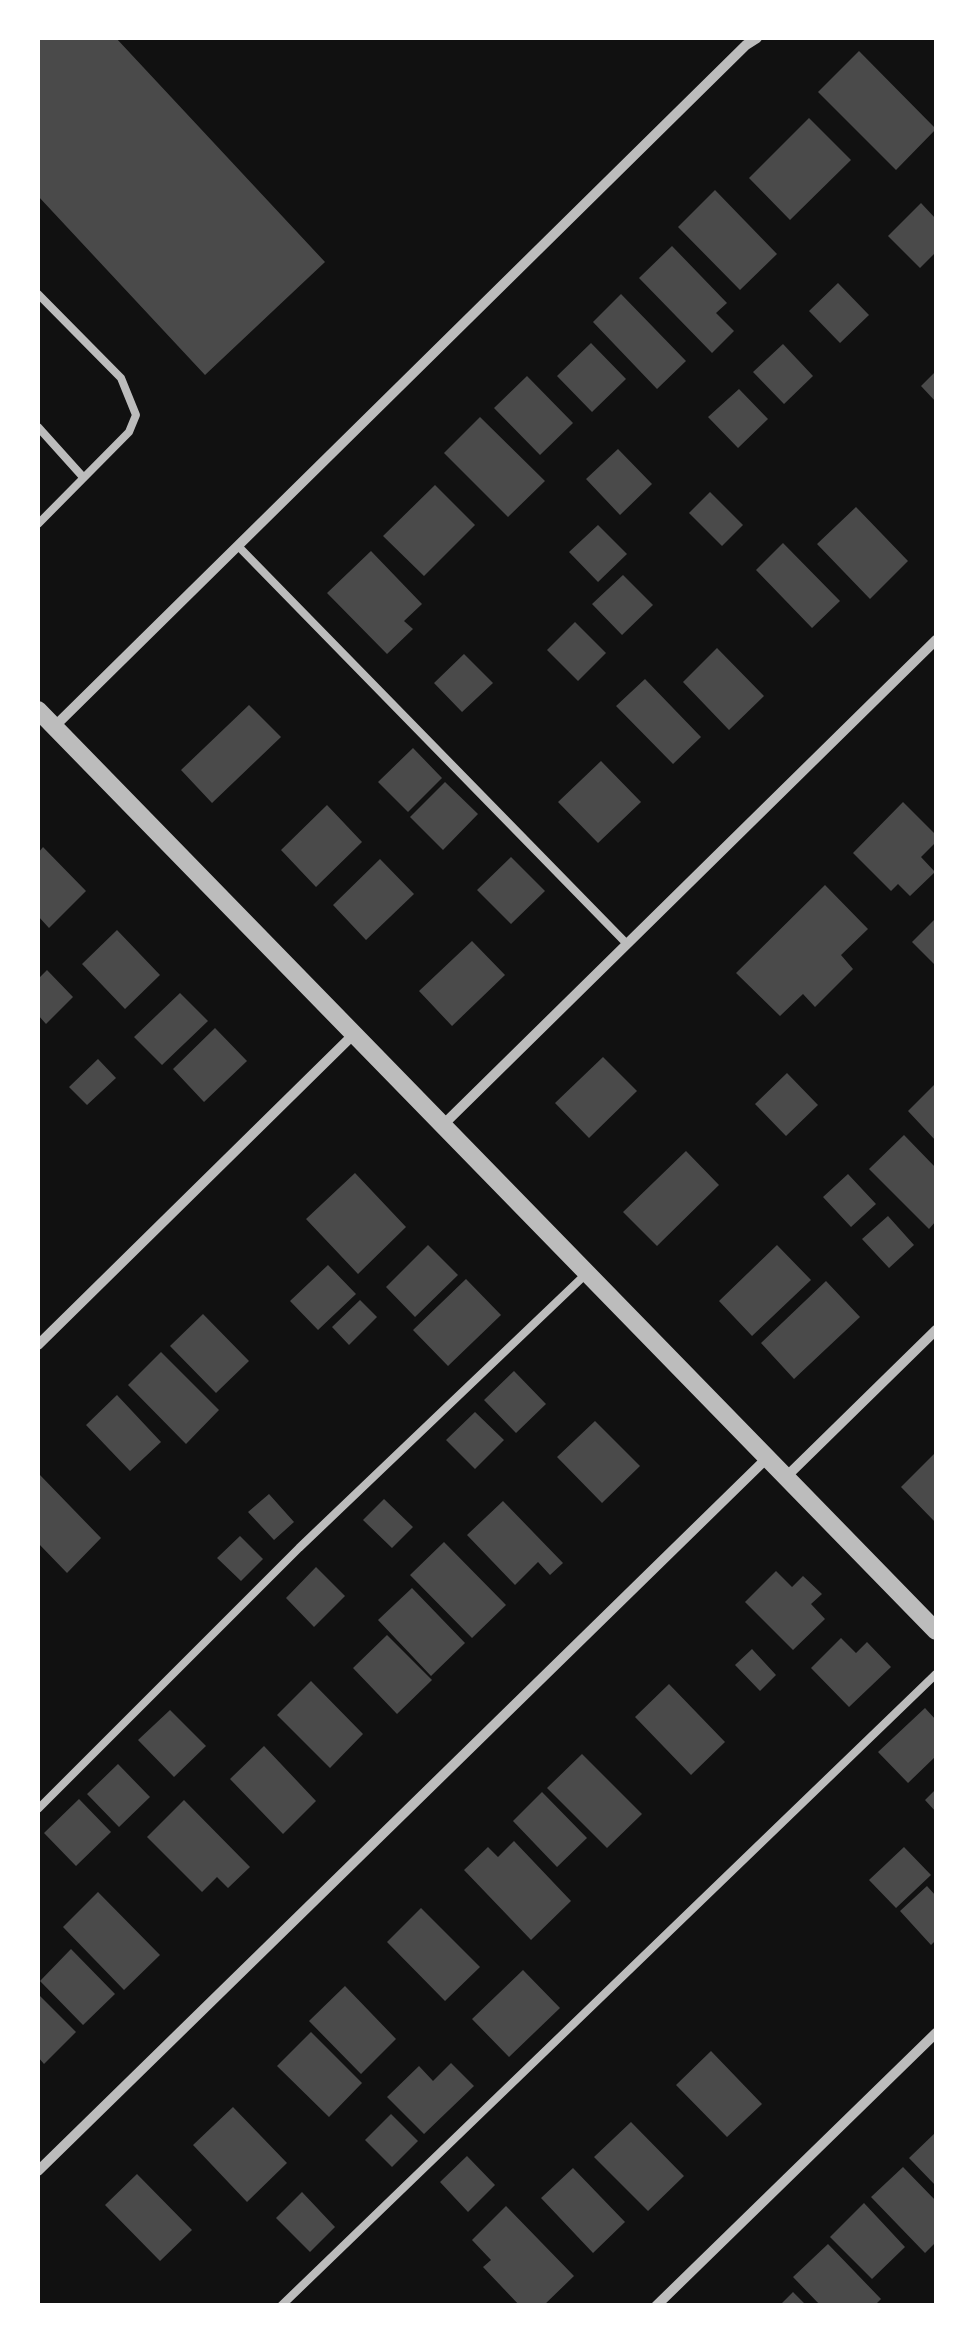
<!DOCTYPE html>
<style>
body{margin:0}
#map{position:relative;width:974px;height:2343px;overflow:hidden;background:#111;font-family:Roboto,sans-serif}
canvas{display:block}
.frame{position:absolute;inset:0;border:40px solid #fff;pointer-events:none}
</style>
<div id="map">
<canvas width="974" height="2343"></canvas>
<div class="frame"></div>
</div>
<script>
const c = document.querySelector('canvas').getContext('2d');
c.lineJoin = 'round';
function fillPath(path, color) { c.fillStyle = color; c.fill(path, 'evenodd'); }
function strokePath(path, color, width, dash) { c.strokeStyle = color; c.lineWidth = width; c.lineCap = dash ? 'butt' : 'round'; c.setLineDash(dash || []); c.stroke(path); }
fillPath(new Path2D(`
 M38 38H116L325 262 205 375 38 196Z
 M859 51 936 129 896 170 818 92Z
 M809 118 851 160 790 220 749 178Z
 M715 190 777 254 740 290 678 227Z
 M921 203 936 219V252L920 268 888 236Z
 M672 246 727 303 716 313 734 331 712 353 639 278Z
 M838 283 869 315 840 343 809 311Z
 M621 294 686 361 657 389 593 322Z
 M591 343 626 379 592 412 557 376Z
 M783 344 813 376 784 404 753 372Z
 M936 371V402L921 386Z
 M527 376 573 423 540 455 494 408Z
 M739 389 768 419 738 448 708 417Z
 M480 417 545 481 508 517 444 453Z
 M618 449 652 484 620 515 586 479Z
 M435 485 475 525 424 576 383 536Z
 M710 492 743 525 722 546 689 513Z
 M856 507 908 561 870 599 817 544Z
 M598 525 627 554 598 582 569 552Z
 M783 543 840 601 812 628 756 570Z
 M371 551 422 604 404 621 413 629 387 654 327 593Z
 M623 575 653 605 622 635 592 604Z
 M575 622 606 653 578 681 547 650Z
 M717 648 764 696 729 730 683 682Z
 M464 654 493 683 462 712 434 683Z
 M645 679 701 737 673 764 616 706Z
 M249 705 281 737 212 803 181 770Z
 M413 748 442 778 408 812 378 782Z
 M601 761 641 802 598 843 558 802Z
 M445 782 478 814 443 850 410 817Z
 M903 802 936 835V842L921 857 935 872 910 896 898 884 891 891 853 853Z
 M327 805 362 842 316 887 281 850Z
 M43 847 86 891 49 928 38 916V853Z
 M511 857 545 891 511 924 477 890Z
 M380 859 414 894 366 940 333 905Z
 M825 885 868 929 841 955 853 969 815 1007 803 994 780 1016 736 973Z
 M936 918V966L912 942Z
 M117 930 160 975 125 1009 82 964Z
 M472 941 505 975 452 1026 419 991Z
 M47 970 73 997 46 1024 38 1015V979Z
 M180 993 208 1021 162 1065 134 1037Z
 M215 1028 247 1061 204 1102 173 1069Z
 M603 1057 637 1091 589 1138 555 1103Z
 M98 1059 116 1078 87 1105 69 1087Z
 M787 1073 818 1105 786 1136 755 1104Z
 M936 1083V1141L908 1111Z
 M904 1135 936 1168V1221L929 1229 869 1169Z
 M686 1151 719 1185 657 1246 623 1212Z
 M355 1173 406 1227 358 1274 306 1219Z
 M848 1174 876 1204 851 1227 823 1197Z
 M888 1216 914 1245 889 1268 862 1239Z
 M428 1245 458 1275 415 1317 386 1287Z
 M777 1245 811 1280 752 1336 719 1301Z
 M328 1265 356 1294 318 1330 290 1301Z
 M466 1279 501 1315 448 1366 413 1330Z
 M826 1281 860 1317 794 1379 761 1343Z
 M360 1300 377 1317 349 1345 332 1327Z
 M203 1314 249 1361 216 1393 170 1346Z
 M161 1352 219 1410 186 1444 128 1385Z
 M514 1371 546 1404 516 1433 484 1400Z
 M117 1395 161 1442 130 1471 86 1425Z
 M475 1412 504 1440 475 1469 446 1440Z
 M595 1421 640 1466 602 1503 557 1457Z
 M936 1452V1523L901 1487Z
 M40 1475 101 1538 67 1573 38 1543V1477Z
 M269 1494 294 1522 274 1540 248 1512Z
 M384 1499 413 1527 392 1548 363 1520Z
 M503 1501 563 1563 550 1575 538 1562 515 1585 467 1535Z
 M240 1536 263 1559 241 1581 217 1558Z
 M444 1542 506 1605 472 1638 410 1575Z
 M316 1567 345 1596 314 1627 286 1598Z
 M776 1571 792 1587 803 1576 822 1594 811 1604 825 1619 793 1650 745 1602Z
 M412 1588 465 1643 431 1676 378 1620Z
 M387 1635 432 1680 397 1714 353 1668Z
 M841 1638 856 1653 867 1642 891 1667 849 1707 811 1668Z
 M752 1649 776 1675 760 1691 735 1665Z
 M311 1681 363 1734 330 1768 277 1715Z
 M669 1684 725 1742 691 1775 635 1717Z
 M925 1708 936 1720V1756L908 1783 878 1752Z
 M170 1710 206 1746 174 1777 138 1740Z
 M264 1746 316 1801 283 1834 230 1779Z
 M582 1754 642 1814 607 1848 547 1788Z
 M118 1764 150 1797 119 1827 87 1794Z
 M936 1789V1812L925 1800Z
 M542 1792 587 1838 557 1867 513 1821Z
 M79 1799 111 1832 76 1866 44 1833Z
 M184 1800 250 1867 228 1888 217 1877 202 1892 147 1837Z
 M514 1841 571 1901 531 1940 464 1870 488 1847 498 1857Z
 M904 1847 931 1875 896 1908 869 1880Z
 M927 1886 936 1896V1940L931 1945 900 1911Z
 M98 1892 160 1955 124 1990 63 1927Z
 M421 1908 480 1967 445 2001 387 1942Z
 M71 1949 115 1994 83 2025 40 1981Z
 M523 1970 560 2008 509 2057 472 2019Z
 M345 1986 396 2039 361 2074 309 2021Z
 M38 1994 76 2032 44 2064 38 2057Z
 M311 2032 362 2083 329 2117 277 2066Z
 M711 2051 762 2104 727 2137 676 2085Z
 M451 2063 474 2086 424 2134 387 2097 419 2066 433 2081Z
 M233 2107 287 2163 247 2202 193 2145Z
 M391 2114 418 2141 392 2167 365 2140Z
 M631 2122 684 2176 648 2211 594 2157Z
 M936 2132V2186L909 2158Z
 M467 2156 495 2185 468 2212 440 2182Z
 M903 2167 936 2201V2242L925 2253 871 2197Z
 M573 2168 625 2222 593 2253 541 2198Z
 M137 2174 192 2230 160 2261 105 2205Z
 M302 2192 335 2227 310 2252 276 2218Z
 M864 2203 905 2247 872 2279 830 2237Z
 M506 2206 574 2276 543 2306H520L483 2267 491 2260 472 2240Z
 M828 2244 881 2299 874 2306H821L793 2277Z
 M793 2292 807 2306H779Z`), '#4a4a4a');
strokePath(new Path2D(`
 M38 294 121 378 136 415 129 432 38 524
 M38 427 83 477
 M238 546 627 944
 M38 1809 299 1548 587 1273
 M281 2306 936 1674`), '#bcbcbc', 8);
strokePath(new Path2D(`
 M54 727 746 45 757 38
 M443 1125 936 640
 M38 1345 354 1034
 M786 1477 936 1330
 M38 2171 767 1458
 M656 2306 936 2033`), '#bcbcbc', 10);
strokePath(new Path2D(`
 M38 710 936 1631`), '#bcbcbc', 18);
</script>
